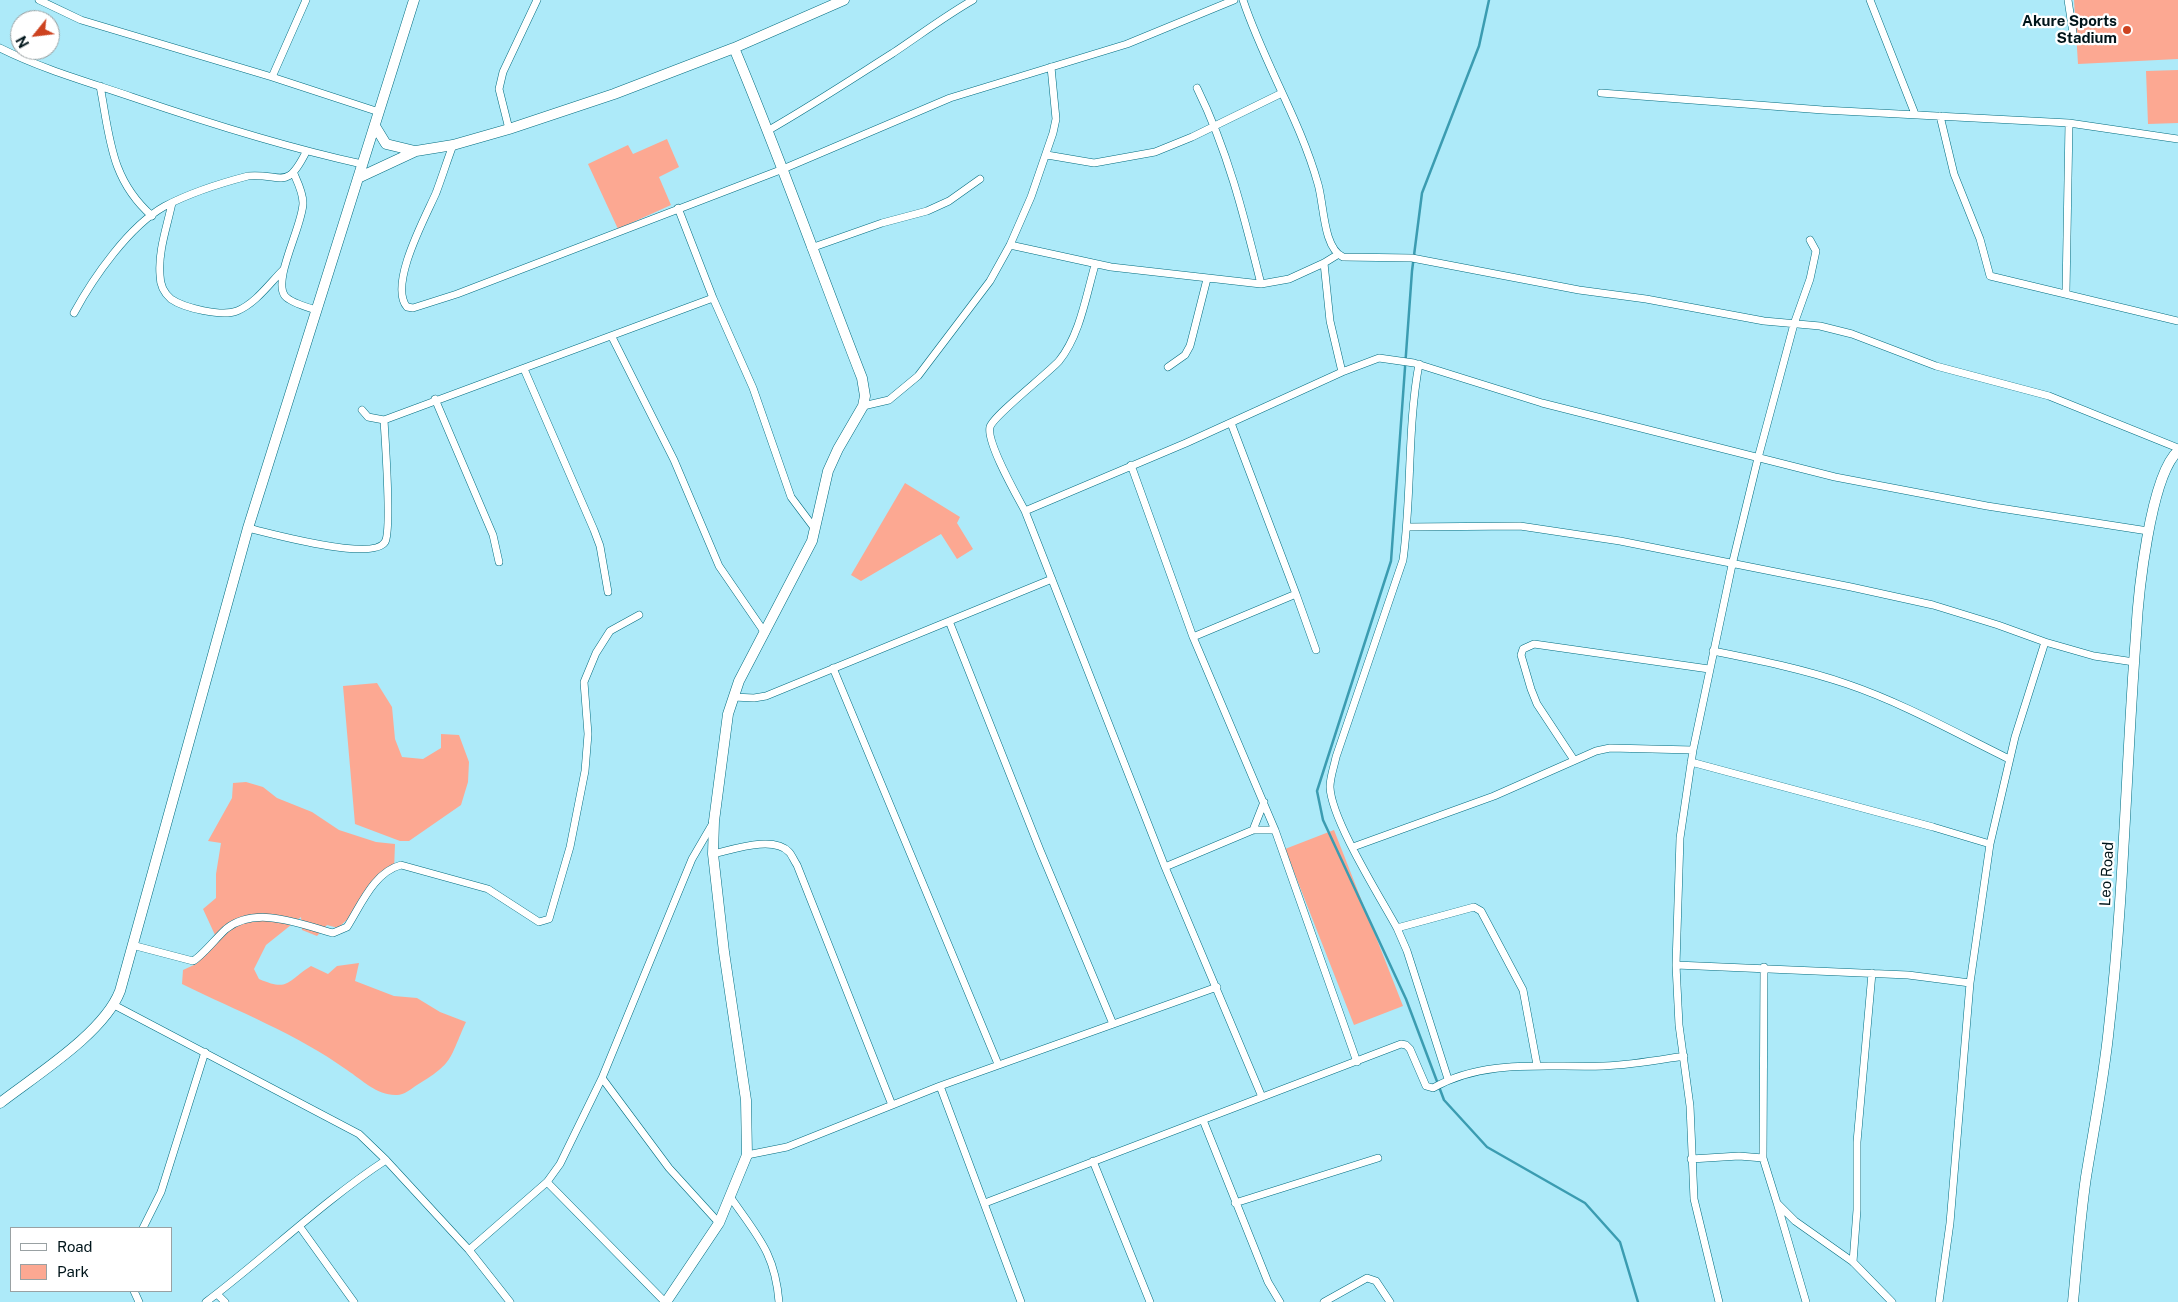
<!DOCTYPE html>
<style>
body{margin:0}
#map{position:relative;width:2178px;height:1302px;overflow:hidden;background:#adeaf9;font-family:"Public Sans",sans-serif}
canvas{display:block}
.legend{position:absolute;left:10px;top:1227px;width:162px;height:65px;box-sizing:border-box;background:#fff;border:1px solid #99a1a3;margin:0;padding:6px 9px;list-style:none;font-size:15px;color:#00151a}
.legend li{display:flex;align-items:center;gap:10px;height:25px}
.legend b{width:25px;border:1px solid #99a1a3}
.north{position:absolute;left:10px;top:10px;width:50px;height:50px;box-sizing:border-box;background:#fff;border:1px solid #99a1a3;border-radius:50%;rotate:241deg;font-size:14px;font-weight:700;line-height:20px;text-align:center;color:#00151a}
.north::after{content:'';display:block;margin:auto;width:18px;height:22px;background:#cd4320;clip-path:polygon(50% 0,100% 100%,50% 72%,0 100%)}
</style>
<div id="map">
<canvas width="2178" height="1302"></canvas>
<ul class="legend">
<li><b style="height:6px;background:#fff"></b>Road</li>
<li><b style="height:14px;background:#fca892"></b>Park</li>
</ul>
<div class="north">N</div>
</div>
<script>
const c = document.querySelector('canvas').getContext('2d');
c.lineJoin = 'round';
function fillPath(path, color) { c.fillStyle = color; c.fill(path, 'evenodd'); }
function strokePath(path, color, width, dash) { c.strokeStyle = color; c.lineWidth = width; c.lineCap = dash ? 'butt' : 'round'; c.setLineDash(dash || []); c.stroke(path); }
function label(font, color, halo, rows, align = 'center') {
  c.font = font + ' "Public Sans",sans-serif'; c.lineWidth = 4.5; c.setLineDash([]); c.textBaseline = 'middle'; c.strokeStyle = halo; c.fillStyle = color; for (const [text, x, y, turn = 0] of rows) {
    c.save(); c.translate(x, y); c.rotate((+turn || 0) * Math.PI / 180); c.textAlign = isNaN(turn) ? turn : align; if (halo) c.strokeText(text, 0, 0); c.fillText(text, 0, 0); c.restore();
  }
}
fillPath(new Path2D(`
 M2074 0H2178V59L2078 64Z
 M2178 70V123L2148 124 2146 71Z
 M667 139 679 167 659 177 671 205 618 229 588 164 628 145 633 154Z
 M905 483 960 517 957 523 973 549 957 559 941 534 861 581 851 575Z
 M377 683 392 707 395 739 402 757 423 759 441 748V734L459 735 469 762 468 782 461 805 409 841H400L355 824 343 686Z
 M246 782 263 787 277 798 312 812 339 830 376 842 395 844 394 870 370 886 350 917 338 928 327 925 317 936 302 930 301 917 266 945 254 969 259 979C289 992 287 981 311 966L328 974 337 966 359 963 355 981 394 996 417 998 440 1012 466 1022C449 1059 454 1063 417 1085 411 1089 404 1095 397 1095 378 1096 362 1080 347 1070 297 1034 237 1011 182 984L183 970 196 964 231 928 215 935 203 909 216 898V874L221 843 208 841 232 798 233 783Z
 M1334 830 1403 1006 1354 1025 1285 849Z`), '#fca892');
strokePath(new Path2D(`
 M1489 0 1479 46 1422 193 1412 271 1391 561 1317 791 1323 820 1406 999 1444 1100 1487 1147 1585 1203 1620 1242 1638 1302`), '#3b9cb1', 2.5);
const street = new Path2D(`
 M39 0 81 20 272 77
 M306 0 272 77 379 112
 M1243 0C1264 63 1300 120 1318 184 1324 204 1323 248 1343 257L1412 258 1579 290 1646 299 1764 321 1820 326 1852 334 1936 366 2049 396 2178 448
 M1870 0 1915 114
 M2068 0 2073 33
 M0 48C42 69 88 82 132 97 208 123 284 147 362 164
 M100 86C110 137 110 179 152 216
 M1197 88C1228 151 1244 216 1261 284
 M1601 93 1823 110 2069 123 2178 139
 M1940 116 1954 174 1980 239 1990 276 2178 321
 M509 129 499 89 503 72 537 0
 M769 130C811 106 852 79 893 53 920 35 945 16 973 0
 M453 145C447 161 442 177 436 193 426 216 388 285 407 307L413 308 457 294 783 169 950 98 1127 44 1234 0
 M1047 155 1094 163 1155 152 1192 137 1282 93
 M294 174C298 183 303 193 303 203 303 225 272 280 285 296 291 303 307 307 316 310
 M172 203C167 227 158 251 160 275 160 284 164 293 171 299 184 308 222 317 237 311 256 303 269 284 283 270
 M678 208 713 298 753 388 791 497 815 529
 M1010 245 1111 267 1261 284 1289 279 1324 263 1337 255
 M811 248 882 223 927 211 949 201 980 179
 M1324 263 1330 321 1342 372
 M1095 265C1086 296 1080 335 1059 361 1046 375 993 416 990 427 986 442 1017 496 1025 511L1165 867 1262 1097
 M2066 292 2069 123
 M74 313C93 278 129 226 165 206 190 193 221 183 248 176 282 173 286 192 306 152
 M612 337 674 460 719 566 765 633
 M1168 367 1185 355 1190 346 1207 279
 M524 369 594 530 600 546 608 592
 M435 399 493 535 499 562
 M863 406 889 400 918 376 990 281 1010 245 1031 197 1053 133 1056 119 1051 67
 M362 410 368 417 384 420 713 298
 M1131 465 1193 637 1275 830 1357 1062
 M1025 511 1186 443 1342 372 1379 358 1414 363 1542 403 1835 477 1987 506 2148 531
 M1407 527 1520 526 1620 541 1851 587 1933 605 1998 625 2045 642 2094 656 2134 662
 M248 528C269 533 373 562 385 542 392 531 385 438 384 420
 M1296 594 1316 650
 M949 621 1040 850 1113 1024
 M1193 637 1296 594 1231 423
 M1713 651C1758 660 1803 669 1847 684 1903 703 1956 733 2009 759
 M833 668 998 1064
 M733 697 754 698 766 696 1052 579
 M1574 760 1537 704 1531 689 1521 655 1523 649 1534 644 1709 669
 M1691 762 1933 827 1990 844
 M1253 830 1264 802
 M1353 847 1494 796 1596 751 1610 748 1693 750
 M713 854C732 850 773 835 789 852 792 855 794 861 797 865L892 1105
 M1165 867 1253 830H1275
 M1397 928C1380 897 1331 819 1330 787 1330 777 1334 767 1336 757L1403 560C1412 495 1407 429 1419 364
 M132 945 193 961C202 956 216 938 226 929 256 905 300 924 333 933L347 927C361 905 374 872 401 865L488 889 539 922 549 919 570 847 585 771 588 734 584 682 596 653 610 631 639 615
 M1676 965 1908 975 1970 983
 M114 1005 359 1134 386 1160 469 1250 547 1182 560 1164 602 1078 692 859 713 823
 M602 1078 669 1168 719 1223
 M1448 1079 1407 951 1397 928 1474 907 1481 911 1523 990 1537 1065
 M940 1086 1217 987
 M1203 1120 1268 1282 1280 1302
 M747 1155 787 1147 940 1086 1021 1302
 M1763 1158 1764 967
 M1691 1159 1739 1156 1763 1158 1777 1203 1795 1221 1853 1262 1892 1302
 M1093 1161 1150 1302
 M547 1182 665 1302
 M731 1198C758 1237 775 1253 779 1302
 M985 1203 1401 1044 1406 1045 1410 1049 1426 1086 1433 1088C1485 1058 1547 1068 1604 1066 1631 1065 1658 1060 1684 1056
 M1235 1203 1378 1158
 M1777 1203 1806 1302
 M300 1227 354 1302
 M143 1228 161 1192 205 1052
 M469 1250 510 1302
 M1853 1262 1857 1210V1142L1872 973
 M134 1291 139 1302
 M217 1294 225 1302
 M206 1302C267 1256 322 1202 386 1160
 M1324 1302 1367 1278 1376 1281 1390 1302
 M1719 1302 1694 1199 1690 1106 1679 1025 1676 965 1680 838 1693 750 1732 565 1758 458 1794 324 1810 279 1816 251 1810 240
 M1939 1302 1950 1223 1970 983 1990 844 2015 737 2045 642`);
const secondary = new Path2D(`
 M375 126 386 144 415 151
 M358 178 416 151 453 145 509 129 614 94 734 48 844 0
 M0 1103C36 1075 104 1033 120 991L248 528 414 0
 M666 1302 719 1223 747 1155 746 1100 724 952 713 854 714 821 728 714 739 681 812 541 828 471 838 449 863 406 865 396 862 378C819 268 780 157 734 48
 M2073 1302C2077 1260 2080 1218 2086 1177 2094 1127 2104 1078 2109 1027 2124 897 2126 765 2136 635 2138 596 2150 476 2178 451`);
strokePath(street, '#016c7f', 8);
strokePath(secondary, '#016c7f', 11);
strokePath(street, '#fff', 7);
strokePath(secondary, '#fff', 10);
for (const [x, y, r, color] of [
 [2127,30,5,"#cd4320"]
]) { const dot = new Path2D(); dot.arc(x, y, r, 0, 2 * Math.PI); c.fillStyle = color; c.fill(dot); strokePath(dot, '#fff', 2); }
label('bold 15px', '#00151a', '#fff', [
 ["Akure Sports",2117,21],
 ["Stadium",2117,38]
], 'right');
label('15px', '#00151a', '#fff', [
 ["Leo Road",2107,874,-87]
]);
</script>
